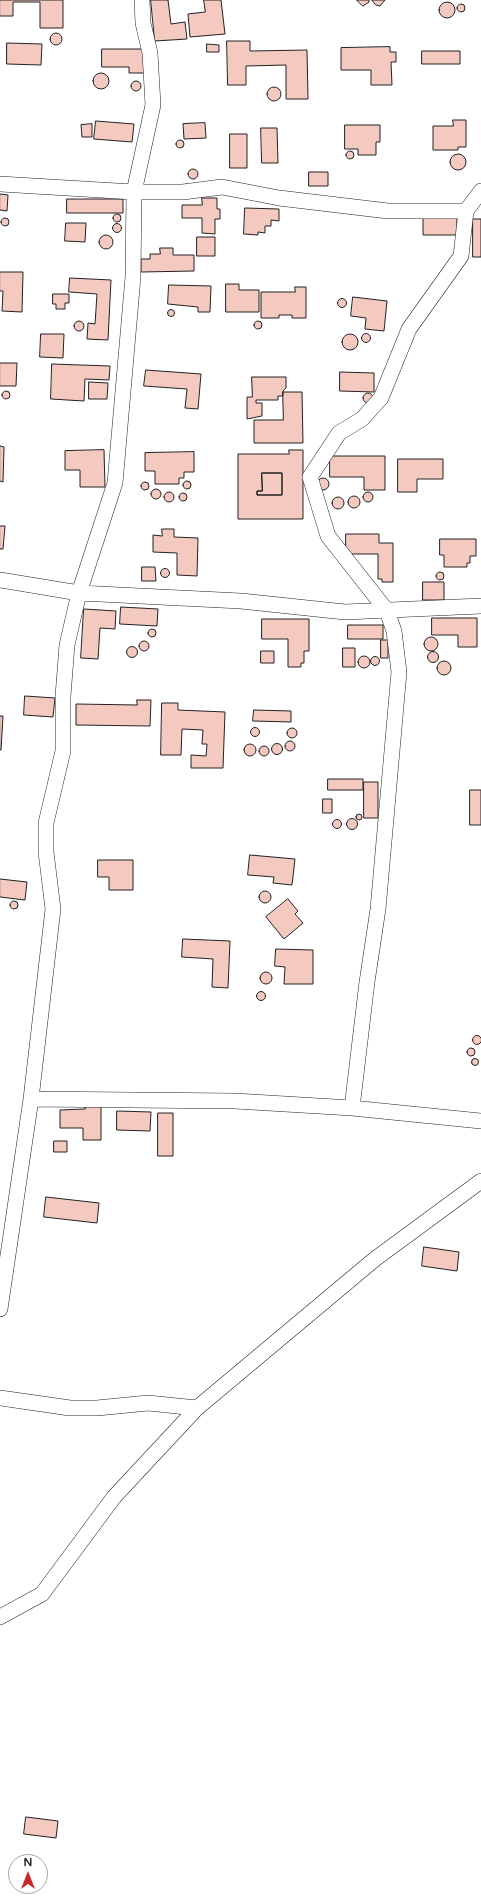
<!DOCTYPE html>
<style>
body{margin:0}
#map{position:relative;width:481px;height:1902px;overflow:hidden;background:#fff;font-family:"Varela Round",sans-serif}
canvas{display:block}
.north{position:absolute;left:8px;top:1854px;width:40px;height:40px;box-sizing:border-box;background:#fff;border:1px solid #a7a7a7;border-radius:50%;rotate:0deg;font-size:11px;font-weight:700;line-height:16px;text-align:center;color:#222}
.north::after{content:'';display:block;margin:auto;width:14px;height:18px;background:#c62828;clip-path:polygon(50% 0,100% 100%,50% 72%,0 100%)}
</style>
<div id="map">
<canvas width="481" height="1902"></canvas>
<div class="north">N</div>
</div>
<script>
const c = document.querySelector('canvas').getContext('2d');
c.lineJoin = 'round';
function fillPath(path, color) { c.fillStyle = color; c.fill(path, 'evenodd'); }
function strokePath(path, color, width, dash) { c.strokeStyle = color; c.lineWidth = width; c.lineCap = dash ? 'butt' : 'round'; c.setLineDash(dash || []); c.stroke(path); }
const building = new Path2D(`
 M0 0H63V28H40V2H13V16H0Z
 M151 0H168L171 24 185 22 187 39 155 41Z
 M204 0H221L225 34 190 37 188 14 205 12Z
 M357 0H369V2L363 6Z
 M372 0H385L380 6 376 5Z
 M439 10a8 8 0 1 1 16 0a8 8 0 1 1-16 0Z
 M457 8a4 4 0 1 1 8 0a4 4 0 1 1-8 0Z
 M50 39a6 6 0 1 1 12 0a6 6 0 1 1-12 0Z
 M227 41H250V51L307 50 308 99H286V65L246 66V85H228Z
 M7 43 42 44 41 65 7 64Z
 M207 44 219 45V52H207Z
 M390 47V52H396V62H391L392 85H371V70H341V48Z
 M102 49H144V73H129V67H102Z
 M422 51H460V64H422Z
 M93 81a8 8 0 1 1 16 0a8 8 0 1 1-16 0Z
 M131 86a5 5 0 1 1 10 0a5 5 0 1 1-10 0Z
 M267 94a7 7 0 1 1 14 0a7 7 0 1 1-14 0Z
 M453 120H466V147H458V150H433V126H453Z
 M96 121 134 124 132 142 94 139Z
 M205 123 206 138 184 139 183 124Z
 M92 124V137H82L81 125Z
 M345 125H380V142H376V155H358V149H345Z
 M261 128H277L278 163H262Z
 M230 134H247V168H230Z
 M176 144a4 4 0 1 1 8 0a4 4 0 1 1-8 0Z
 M346 155a4 4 0 1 1 8 0a4 4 0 1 1-8 0Z
 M450 162a8 8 0 1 1 16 0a8 8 0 1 1-16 0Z
 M188 174a5 5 0 1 1 10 0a5 5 0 1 1-10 0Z
 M309 172H328V186H309Z
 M0 194 8 195 7 211 0 210Z
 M202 198H217V209H220V219H215V234L202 233V218H182V205H202Z
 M67 199H123V213H67Z
 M245 208 279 209V221L271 220V226H265V233L258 232V235L244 234Z
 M113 218a4 4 0 1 1 8 0a4 4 0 1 1-8 0Z
 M1 222a4 4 0 1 1 8 0a4 4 0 1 1-8 0Z
 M457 218V235H423V219Z
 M473 219H481V257H473Z
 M66 223H86L85 242 65 241Z
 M112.5 228a4.5 4.5 0 1 1 9 0a4.5 4.5 0 1 1-9 0Z
 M99 242a7 7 0 1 1 14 0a7 7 0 1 1-14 0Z
 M197 237H215V256H197Z
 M160 248H173V255H194V271L141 272V259H150V254H160Z
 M0 272H23L22 312 2 311 3 291H0Z
 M70 278 111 280 108 340 87 339 88 323 95 324 97 294 69 292Z
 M226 284H239V290H259V312H226Z
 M169 285 211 286 210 312H198V307L168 304Z
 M295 287H306V318H292V315H279V318H261V292H295Z
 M53 294H69V303H65V309H56V304H53Z
 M353 297 387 301 384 331 365 329 366 318 351 316Z
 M337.5 303a4.5 4.5 0 1 1 9 0a4.5 4.5 0 1 1-9 0Z
 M167.5 313a3.5 3.5 0 1 1 7 0a3.5 3.5 0 1 1-7 0Z
 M74 326a5 5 0 1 1 10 0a5 5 0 1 1-10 0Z
 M254 325a4 4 0 1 1 8 0a4 4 0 1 1-8 0Z
 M361.5 338a4.5 4.5 0 1 1 9 0a4.5 4.5 0 1 1-9 0Z
 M41 334H64L63 358 40 357Z
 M342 342a8 8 0 1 1 16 0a8 8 0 1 1-16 0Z
 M0 363H17L16 386H0Z
 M52 364 110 366 109 380 85 379 84 401 51 399Z
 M146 370 201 374 198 409 185 408 187 389 144 386Z
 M340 372 374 373V392L340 391Z
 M252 377H286V388L283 391V396H278V400H256V403H262V416L247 419V397H252Z
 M89 382 108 383 107 399H89Z
 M2 395a4 4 0 1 1 8 0a4 4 0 1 1-8 0Z
 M283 392H302L303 443H254V420H283Z
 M363 398a5 5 0 1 1 10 0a5 5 0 1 1-10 0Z
 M0 446 4 447 3 482 0 481Z
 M104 450 105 487H80V470H65V451Z
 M289 450H303V519H238V454H289ZM262 473H282V495H257V491H262Z
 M194 452V472H184V478H179V484H155V471H145V453Z
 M330 456H385V490H364V477H330Z
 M398 459H443V479H417V492H398Z
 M262 473H282V495H257V491H262Z
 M317 484a6 6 0 1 1 12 0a6 6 0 1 1-12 0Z
 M183 485a4 4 0 1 1 8 0a4 4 0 1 1-8 0Z
 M141 486a4 4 0 1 1 8 0a4 4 0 1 1-8 0Z
 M151 494a5 5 0 1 1 10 0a5 5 0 1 1-10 0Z
 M363 497a5 5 0 1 1 10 0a5 5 0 1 1-10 0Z
 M164 497a5 5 0 1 1 10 0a5 5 0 1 1-10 0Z
 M179 497a4 4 0 1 1 8 0a4 4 0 1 1-8 0Z
 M348 502a6 6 0 1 1 12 0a6 6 0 1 1-12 0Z
 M332 503a6 6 0 1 1 12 0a6 6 0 1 1-12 0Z
 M0 526H5L3 549H0Z
 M162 529H174V537L198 538 197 576 177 575V553L153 552V535L162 536Z
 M346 534H379V543H393V582H382V579H378V554H346Z
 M440 539H476V556H470V563H467V567H444V555H440Z
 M142 567H155L156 581H142Z
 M160.5 573a4.5 4.5 0 1 1 9 0a4.5 4.5 0 1 1-9 0Z
 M436 576a4 4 0 1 1 8 0a4 4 0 1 1-8 0Z
 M423 582H444V600H423Z
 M121 607 158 609 157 626 120 624Z
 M84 609 116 611 115 629 100 628 98 659 81 658Z
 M432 618H477V647H458V635H432Z
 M262 619H309V651H304V663H301V667H288V639H262Z
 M348 625H383V639H348Z
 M148 633a4 4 0 1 1 8 0a4 4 0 1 1-8 0Z
 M424 644a7 7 0 1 1 14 0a7 7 0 1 1-14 0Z
 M381 640H388V658H381Z
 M139 646a5 5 0 1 1 10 0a5 5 0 1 1-10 0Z
 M126.5 652a5.5 5.5 0 1 1 11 0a5.5 5.5 0 1 1-11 0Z
 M343 648H355V667H343Z
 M261 651H274V663H261Z
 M427.5 657a5.5 5.5 0 1 1 11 0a5.5 5.5 0 1 1-11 0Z
 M358 662a6 6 0 1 1 12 0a6 6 0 1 1-12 0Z
 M370.5 661a4.5 4.5 0 1 1 9 0a4.5 4.5 0 1 1-9 0Z
 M437 668a7 7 0 1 1 14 0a7 7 0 1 1-14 0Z
 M25 696 55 698 53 717 24 715Z
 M137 700H151L150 726 76 725V704L137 705Z
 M162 703H178V710L225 712 223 768H191V755L206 756 207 744H202L203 730 182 729 181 755H161Z
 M254 710 291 711V722L253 721Z
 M0 716H3L1 750H0Z
 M250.5 732a4.5 4.5 0 1 1 9 0a4.5 4.5 0 1 1-9 0Z
 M287 733a5 5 0 1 1 10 0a5 5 0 1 1-10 0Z
 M285 746a5 5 0 1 1 10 0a5 5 0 1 1-10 0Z
 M271.5 749a5.5 5.5 0 1 1 11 0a5.5 5.5 0 1 1-11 0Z
 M244 750a6 6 0 1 1 12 0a6 6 0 1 1-12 0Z
 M259 751a5 5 0 1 1 10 0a5 5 0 1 1-10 0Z
 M328 779H363V790H328Z
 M364 782H378V818H364Z
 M470 790H481V825H470Z
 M323 799H332V813H323Z
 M356 817a3 3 0 1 1 6 0a3 3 0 1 1-6 0Z
 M346.5 824a5.5 5.5 0 1 1 11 0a5.5 5.5 0 1 1-11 0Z
 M332.5 824a4.5 4.5 0 1 1 9 0a4.5 4.5 0 1 1-9 0Z
 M250 855 295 859 292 885 273 883 274 877 248 875Z
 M98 860H133V890H109V877H98Z
 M0 879 27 882 25 900 0 897Z
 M259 897a6 6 0 1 1 12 0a6 6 0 1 1-12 0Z
 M288 899 298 911 295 914 303 923 284 939 266 917Z
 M10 905a4 4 0 1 1 8 0a4 4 0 1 1-8 0Z
 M183 939 230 941 228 988 212 987 213 959 182 957Z
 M276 949 313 950V984H284L285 967 275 966Z
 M260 978a6 6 0 1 1 12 0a6 6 0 1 1-12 0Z
 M256.5 996a4.5 4.5 0 1 1 9 0a4.5 4.5 0 1 1-9 0Z
 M472.5 1040a4.5 4.5 0 1 1 9 0a4.5 4.5 0 1 1-9 0Z
 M467 1052a4 4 0 1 1 8 0a4 4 0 1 1-8 0Z
 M471.5 1062a3.5 3.5 0 1 1 7 0a3.5 3.5 0 1 1-7 0Z
 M85 1102H101V1140H83V1128H60V1110L85 1109Z
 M117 1111 151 1112 150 1131 117 1130Z
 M158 1113H173V1156H158Z
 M54 1141H67V1152H54Z
 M46 1197 99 1203 97 1223 44 1217Z
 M424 1247 459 1252 457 1271 422 1266Z
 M26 1817 58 1821 56 1838 24 1834Z`);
fillPath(building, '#f3c9c0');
strokePath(building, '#222', 1);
const minor = new Path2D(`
 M0 184 134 192H183L222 187 279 198 388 211H466
 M0 580 79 593 241 601 345 612 481 606
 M31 1099 235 1101 352 1108 481 1121
 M352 1108 367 982 378 909 399 672 394 631 387 611 328 536 310 477 339 433 362 419 381 398 409 329 461 256 466 211 481 191
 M0 1309 31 1099 53 909 46 852V823L63 751V696L67 645 79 593 115 483 133 277 134 192 153 105 150 53 143 23 142 0
 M0 1398 70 1408H97L148 1403 197 1408
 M0 1617 42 1594 114 1497 197 1408 375 1259 481 1181`);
strokePath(minor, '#222', 16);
strokePath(minor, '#fff', 15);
</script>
